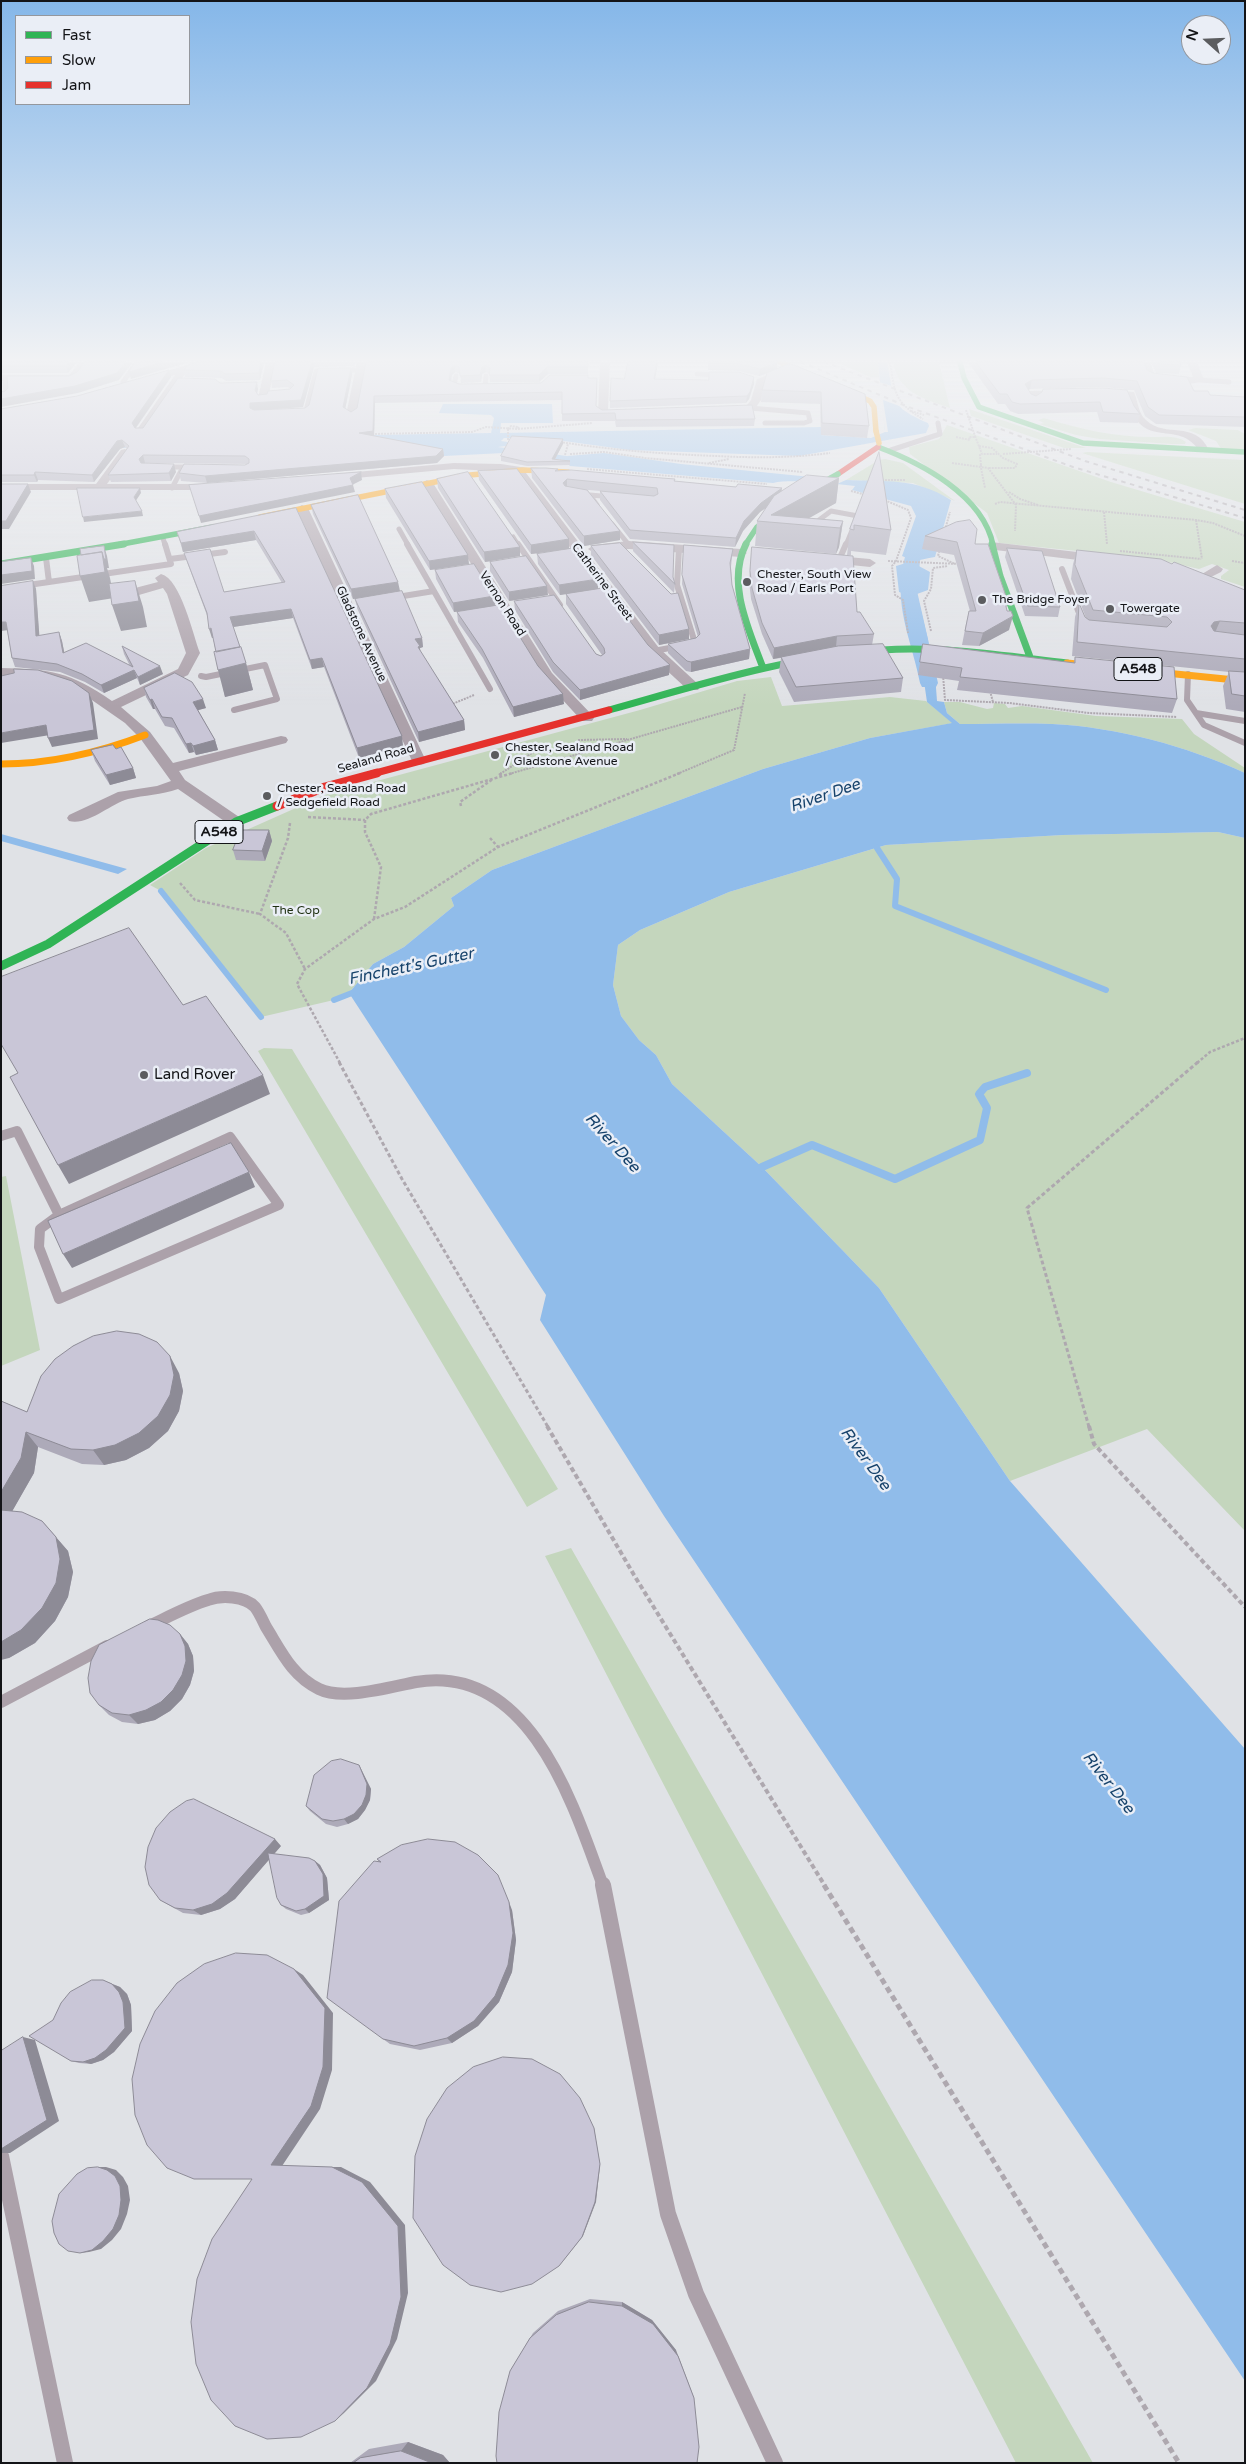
<!DOCTYPE html>
<style>
body{margin:0}
#map{position:relative;width:1246px;height:2464px;overflow:hidden;background:#e0e2e6;font-family:"Varela Round",sans-serif}
canvas{display:block}
.frame{position:absolute;inset:0;border:2px solid #131417;pointer-events:none}
.legend{position:absolute;left:15px;top:15px;width:175px;height:90px;box-sizing:border-box;background:#eaeef6;border:1px solid #94979d;margin:0;padding:6px 9px;list-style:none;font-size:15px;color:#131417}
.legend li{display:flex;align-items:center;gap:10px;height:25px}
.legend b{width:25px;border:1px solid #94979d}
.north{position:absolute;left:1181px;top:15px;width:50px;height:50px;box-sizing:border-box;background:#eaeef6;border:1px solid #94979d;border-radius:50%;rotate:290deg;font-size:14px;font-weight:700;line-height:20px;text-align:center;color:#131417}
.north::after{content:'';display:block;margin:auto;width:18px;height:22px;background:#5b5c5f;clip-path:polygon(50% 0,100% 100%,50% 72%,0 100%)}
</style>
<div id="map">
<canvas width="1246" height="2464"></canvas>
<div class="frame"></div>
<ul class="legend">
<li><b style="height:6px;background:#30b455"></b>Fast</li>
<li><b style="height:6px;background:#ff9f0a"></b>Slow</li>
<li><b style="height:6px;background:#e5322d"></b>Jam</li>
</ul>
<div class="north">N</div>
</div>
<script>
const c = document.querySelector('canvas').getContext('2d');
c.lineJoin = 'round';
function fillPath(path, color) { c.fillStyle = color; c.fill(path, 'evenodd'); }
function strokePath(path, color, width, dash) { c.strokeStyle = color; c.lineWidth = width; c.lineCap = dash ? 'butt' : 'round'; c.setLineDash(dash || []); c.stroke(path); }
function label(font, color, halo, rows, align = 'center') {
  c.font = font + ' "Varela Round",sans-serif'; c.lineWidth = 5; c.setLineDash([]); c.textBaseline = 'middle'; c.strokeStyle = halo; c.fillStyle = color; for (const [text, x, y, turn = 0] of rows) {
    c.save(); c.translate(x, y); c.rotate((+turn || 0) * Math.PI / 180); c.textAlign = isNaN(turn) ? turn : align; if (halo) c.strokeText(text, 0, 0); c.fillText(text, 0, 0); c.restore();
  }
}
fillPath(new Path2D(`
 M836 362H878L879 377H870Z
 M893 362H939L950 408C925 399 898 393 893 362Z
 M969 409 1086 448H1064L971 416Z
 M1044 418C1079 429 1115 437 1152 437 1163 437 1177 435 1186 442L1185 444H1171L1099 439 1076 435 1039 424 1044 423 1038 420Z
 M947 425 1111 482 1245 522V587L1221 579V576L1229 570 1212 564 1199 569 1156 559 999 543 987 513 910 454 909 447 939 439Z
 M1195 428 1238 430 1245 434V451L1222 450 1216 441 1188 430Z
 M1087 452 1245 460V504L1082 453Z
 M885 459 903 463 955 501 913 483 846 480 879 460Z
 M771 677 782 706 890 697 926 701 953 723 870 738 763 769 492 870 451 898 454 906 404 947 373 964 349 993 334 1000 261 1017 161 891 150 885 206 848 325 795 640 710 737 681Z
 M944 702H960L987 709 993 708 994 703 1005 704 1008 708 1022 706 1096 716 1182 719 1194 734 1245 768V773C1187 746 1116 727 1052 724 1021 723 990 724 960 724L947 713Z
 M1218 832 1245 838V1531L1147 1429 1010 1481 879 1288 762 1167 672 1084 656 1055 639 1040 621 1016 613 985 618 945 640 930 729 892 886 845 1063 835Z
 M264 1048 292 1049 558 1489 527 1507 258 1051Z
 M6 1176 40 1350 1 1366V1177Z
 M571 1548 1093 2463H1016L545 1556Z`), '#c4d6bd');
fillPath(new Path2D(`
 M878 362H887C895 401 889 406 928 423L929 426 926 433 799 456 629 450 542 438H504L501 441 508 442 506 446 498 447 567 456 604 453 681 464 821 478C810 484 788 479 773 483L570 466 564 460 504 453 444 456 395 447 110 448 1 441 491 433 494 418 491 415 439 413 443 404H552L553 423H501L500 433 821 427V435L871 438 885 432Z
 M846 480C887 482 914 477 951 500L935 557C919 560 916 562 902 556L916 516 911 506 852 490 855 486 837 484Z
 M906 563 917 565 930 572 928 590 917 594 928 640H916L905 594 899 592 896 566Z
 M921 661H934L937 701 944 702 947 713 960 724C990 724 1021 723 1052 724 1116 727 1187 746 1245 773V838L1218 832 1063 835 886 845 729 892 640 930 618 945 613 985 621 1016 639 1040 656 1055 672 1084 762 1167 879 1288 1010 1481 1245 1749V2381L664 1516 540 1320 546 1295 349 993 373 964 404 947 454 906 451 898 492 870 763 769 870 738 952 723 927 702Z
 M1 834 127 869 118 874 1 841Z`), '#90bcea');
fillPath(new Path2D(`
 M879 382 895 387 898 402 902 407 883 400 888 432H885Z`), '#e0e2e6');
strokePath(new Path2D(`
 M877 848 897 879 895 906 1106 990
 M161 891 261 1017
 M334 1000 357 991`), '#90bcea', 6);
strokePath(new Path2D(`
 M762 1167 812 1145 895 1179 980 1140 987 1108 979 1094 985 1087 1027 1073`), '#90bcea', 8);
fillPath(new Path2D(`
 M924 517 932 522 920 561 917 591 938 683 936 687H922L920 683C914 650 898 615 901 581 902 561 910 541 916 522Z`), '#90bcea');
strokePath(new Path2D(`
 M890 362C895 393 894 402 923 419
 M911 411 924 415
 M508 429 511 426 518 427
 M518 429 592 423
 M372 434 472 432 486 427 519 429
 M975 436 982 454H997
 M956 437 970 440 969 437H975
 M560 442C612 450 663 454 716 456 754 458 792 458 830 453
 M979 446 992 448 1003 458 1017 464 1015 468H989
 M570 454 604 452 645 458 803 472
 M565 455 568 444
 M709 463 729 459
 M952 463 988 468 1016 505 1015 531
 M981 465 980 455 982 454
 M981 468 985 488
 M587 469 767 484
 M879 480H905
 M851 491 866 495
 M1009 492 1020 499 1038 505
 M882 499 908 510 911 518 896 561 892 566 895 595 903 600 908 633
 M995 504 1000 502 1196 520 1213 523 1245 536
 M1104 512 1107 544
 M1196 520 1202 559
 M945 530 950 512
 M940 548 938 556 955 564
 M1120 551 1201 559
 M888 561 959 564
 M1232 561 1245 563
 M931 631 924 601 931 589 933 568 948 566
 M943 675 945 700 1009 703 1089 713 1177 717
 M990 691 993 702
 M450 705 474 695
 M578 740 627 739
 M500 774 535 751
 M509 774 742 707
 M677 774 734 750 745 693`), '#aea8af', 2, [2, 1]);
strokePath(new Path2D(`
 M499 775 502 773
 M461 806 460 802 493 779
 M308 817 365 820
 M290 823 288 838 260 914 286 933 305 969
 M490 838 498 847
 M180 883 195 900 260 914
 M374 919 381 867 365 832V820L371 814 513 773
 M340 1063 297 984 305 969 374 919 405 907 498 847 680 773
 M1197 1063 1210 1052 1245 1038`), '#aea8af', 2.5, [3, 2]);
strokePath(new Path2D(`
 M339 1062 402 1179 548 1427
 M1089 1427 1027 1208 1198 1062`), '#aea8af', 3, [4, 2.5]);
strokePath(new Path2D(`
 M547 1426 634 1575 825 1886
 M1089 1426 1094 1444 1245 1607`), '#aea8af', 4, [5, 3]);
strokePath(new Path2D(`
 M824 1885 1179 2463`), '#aea8af', 5, [6, 4]);
strokePath(new Path2D(`
 M697 374 722 375
 M456 376 454 385 465 387
 M1199 380 1229 382
 M129 385 123 382 137 362
 M485 386 486 376
 M1 395H6L5 378
 M750 408 808 413 810 421 804 423H765
 M297 411H306L316 371 360 370
 M891 450 940 434 938 423
 M161 467H194
 M172 488 183 467
 M597 505 590 495 613 497
 M612 524 629 545
 M811 526 831 511 858 516 846 545
 M399 529 408 545
 M513 537 518 545
 M163 538 165 545`), '#aca1aa', 5);
strokePath(new Path2D(`
 M407 544 490 689
 M518 544 560 605
 M46 558 49 582 171 564 165 544
 M170 559 225 552
 M839 560 846 544
 M1062 569 1082 621
 M1 589 49 582
 M391 598 434 591
 M654 651 695 643 677 585 679 548
 M1188 674 1187 700 1204 725 1245 743
 M201 676 206 677 265 665 277 699 234 710
 M1196 713 1245 721`), '#aca1aa', 6);
strokePath(new Path2D(`
 M1 1136 17 1131 59 1215
 M230 1137 279 1205 59 1299 39 1247 40 1229 59 1215Z`), '#aca1aa', 10);
strokePath(new Path2D(`
 M149 1626C168 1617 188 1606 208 1600 221 1595 245 1596 255 1607 259 1612 263 1621 266 1627 281 1651 292 1676 319 1689 343 1701 390 1687 416 1682 529 1663 573 1803 603 1886
 M1 1702 107 1646`), '#aca1aa', 12);
strokePath(new Path2D(`
 M603 1885 668 2214 696 2294 775 2463
 M1 2156 65 2463`), '#aca1aa', 16);
fillPath(new Path2D(`
 M80 362H90L78 378 70 381H1V375H69Z
 M198 362H214L187 371 145 433H137L136 431 175 375 142 384 139 383V379Z
 M266 362H276L268 398 263 401 258 398Z
 M357 362H367L356 415 351 418 346 415Z
 M600 362H610L608 410H634V414L603 416 598 413Z
 M1106 362H1150L1155 375 1193 377 1187 362H1197L1204 380C1195 387 1155 384 1146 378L1142 367 1111 365Z
 M794 366 799 369 797 371 765 383 761 400 754 410 725 413 720 410 725 407 747 405 751 400 757 379Z
 M1101 389 1134 392C1138 401 1138 413 1146 420 1166 439 1194 419 1209 450L1208 452H1200C1178 416 1142 455 1126 397L1098 394 1096 392Z
 M1068 390 1071 391V395L1037 397 1039 400 1034 403 1030 402 1025 394 1030 391Z
 M125 449 130 452 107 484H219L225 487 219 490H1V484H96L121 450Z
 M454 463 501 464 527 468 528 470 526 473 659 648 698 684 700 687 698 690H688L649 654 514 472 454 469 334 480 328 477 334 474Z
 M427 480 433 483 552 673 592 715 594 718 592 721H582L540 675 421 483Z
 M302 505 308 508 426 761 424 764 419 765 412 761 296 508Z
 M629 541 741 549 747 553 741 557 629 549 594 553 588 549 594 545Z
 M991 542 1103 555 1109 559 1103 563 987 549 985 546Z
 M826 555 870 559 876 563 870 567 822 562 820 559 822 556Z
 M1217 565 1223 569 1221 572 1203 581 1197 577Z
 M161 574C181 579 193 635 200 653L188 675 121 707 150 732 173 763 281 736 286 737 288 740 286 743 179 771 185 780 242 819 244 822 242 825H230L178 789C161 795 145 795 128 799 110 804 88 826 69 821L67 818 69 815 118 792 157 786 171 781 140 738 125 723 76 689 42 677 1 676V668C51 669 70 672 112 701L178 669 186 653 167 594 163 588 139 595 133 591 135 588 158 582 155 578Z`), '#aca1aa');
strokePath(new Path2D(`
 M960 362 964 378 979 407 1083 443 1245 452
 M878 447C921 463 983 495 993 545
 M117 545 213 527
 M745 545 757 527 786 503`), '#30b455', 5.5);
strokePath(new Path2D(`
 M746 544C726 583 749 630 763 668
 M992 544 1000 576 1030 657
 M1 564 124 544
 M609 710C699 685 789 656 882 650 944 646 1006 656 1067 663`), '#30b455', 7);
strokePath(new Path2D(`
 M1 966 48 944 236 822 277 806`), '#30b455', 9);
strokePath(new Path2D(`
 M780 362 870 401 874 407 876 431
 M260 517 470 475 523 470 568 472`), '#ff9f0a', 5.5);
strokePath(new Path2D(`
 M1067 663 1245 681
 M1 764C52 764 98 753 145 735`), '#ff9f0a', 7);
strokePath(new Path2D(`
 M838 474 878 447`), '#e5322d', 5.5);
strokePath(new Path2D(`
 M372 774 609 710`), '#e5322d', 7);
strokePath(new Path2D(`
 M277 806 325 787 377 773`), '#e5322d', 9);
strokePath(new Path2D(`
 M801 362 906 406 1073 467 1245 518
 M824 362 1085 461 1245 510`), '#ada8ae', 2, [4.5, 4.5]);
strokePath(new Path2D(`
 M966 410 975 436
 M518 427 519 429
 M508 429V440
 M1003 454 1071 449
 M981 465V468`), '#aea8af', 2, [2, 1]);
strokePath(new Path2D(`
 M816 486 838 474`), '#30b455', 5.5);
strokePath(new Path2D(`
 M876 431 879 443`), '#ff9f0a', 5.5);
fillPath(new Path2D(`
 M1 362H77L68 373H1Z
 M264 362 260 380 226 381 222 378 185 377 184 370Z
 M275 362H356L354 366 314 367 303 407 261 410 305 408 351 368 352 375 345 409 351 412 357 408 366 362H588V374H548L539 382H490L489 374 486 372 482 374 481 382 461 383 460 374 455 372 452 375 451 380 459 384 541 383 588 378H597L596 406 602 410 755 419 754 426 616 427 615 421H562V400L375 403 374 436 443 449 444 456 437 463 207 483 181 481 179 473 245 465 247 464 145 463 144 464 176 472 171 481 111 482 108 475 127 449 125 447 120 449 94 482 38 480 37 482H1V409L77 396 171 377 136 428H143L220 383 258 389 257 394 258 395 267 394 290 389 288 387 272 388 271 381Z
 M658 362 655 379 708 380 709 372 754 384 749 399 746 403 610 408V401L624 379Z
 M708 362H777V369L789 364 869 426 867 438 821 435 820 404 761 402 762 390 767 373 759 376 739 371 708 370Z
 M968 362H1144L1147 370 1153 373H1156L1151 362H1180L1181 365 1179 374 1157 373 1194 391 1210 395 1245 397V427L1156 424 1145 416 1134 390H1127L1134 406 1140 414 1138 423 1100 422 1097 412 1018 414 1010 411 1005 404H998ZM1101 387 1126 389 1036 396 1031 394 1028 390 1030 389Z
 M563 444 555 459 570 461V465L527 466 501 461V456Z
 M879 452 891 530 886 555 851 551V555H847L850 529Z
 M531 468 558 469V471L675 479V481L781 491 839 478 836 503 808 518 843 521 839 547 836 554 755 546 757 521 766 508 760 512 743 531 735 547 630 539 600 500V491L588 490 620 540 584 546 532 478Z
 M478 471 569 549 531 554 479 480Z
 M437 479 520 556 485 562 438 488Z
 M385 489 469 564 430 570 386 498Z
 M311 505 400 591 353 599 313 514Z
 M296 508 403 746 359 758 324 667 312 669 293 618 233 627 246 663 253 690 225 697 213 638H212L208 618 187 562 184 553 224 592 282 583 256 540 183 552 177 532Z
 M925 536 975 544 1008 602 1006 608 1009 630 979 646 962 645 966 624 969 611H970L954 555 922 549Z
 M633 542 673 577 675 584 674 593 633 551Z
 M684 545 733 549 731 567 732 585 750 649 749 659 691 672 686 671 668 653V644L696 638 698 637 682 584Z
 M591 546 689 639 659 645 591 555Z
 M752 547 857 612 874 634 872 645 903 678 901 692 794 702 779 672 781 658 773 659 762 634 751 599 749 581Z
 M1007 548 1060 607 1058 617 1025 616 1005 557Z
 M1077 550 1172 564 1245 590V712L1226 709 1223 686 1229 672 1072 656 1075 617 1079 603 1085 617 1086 618 1071 579 1073 564Z
 M537 554 598 589 560 595 538 564Z
 M490 562 548 595 509 601 490 571Z
 M435 570 494 596 495 606 454 612 436 579Z
 M33 581 36 589 39 636 59 632 62 641 64 652 130 666 124 654 122 646 163 674 140 685 137 678 104 693 85 682 60 672 15 667 12 658 7 630Z
 M566 594 669 675 580 700 553 672 515 610 514 601 596 654 601 656 602 655 566 604Z
 M355 599 422 638 423 647 420 648V651L464 720 465 730 419 742 357 608Z
 M457 612 538 666 564 704 514 717 483 658 458 622Z
 M923 644 1074 663 1075 657 1177 699 1172 713 957 690 959 681 918 675Z
 M144 688 206 708 198 710 215 740 218 750 196 755 194 752 189 753 174 728 165 726 155 709H153L146 697Z
 M116 749 133 768 136 778 110 785 95 761 91 750Z
 M269 830 272 841 265 861 236 860 233 850Z
 M179 1373 183 1391 179 1411 168 1431 149 1448 126 1460 104 1465 82 1464 38 1447 34 1473 12 1511 42 1521 68 1551 73 1572 68 1597 55 1621 35 1643 9 1658 1 1401 27 1412Z
 M180 1634 188 1644 193 1656 194 1671 190 1685 182 1699 170 1711 155 1720 138 1724 122 1722 109 1715 99 1705Z
 M359 1765 371 1789 370 1800 365 1810 358 1819 348 1824 337 1827 326 1824 310 1811 306 1806Z
 M281 1846 274 1854 315 1861 320 1865 327 1878 329 1900 309 1913 301 1915 286 1909 281 1905 269 1859 235 1899 220 1909 201 1915 183 1913 160 1900Z
 M377 1859 512 1910 516 1940 512 1972 499 2002 478 2026 452 2043 420 2050 390 2044 383 2039 379 1862Z
 M103 1980 120 1987 127 1994 131 2005 132 2031 114 2052 103 2060 91 2064 79 2063 71 2061 53 2020Z
 M590 2299 622 2302 652 2320 676 2350 510 2371 533 2333 558 2311Z
 M408 2442 443 2455 450 2463H350L369 2449Z`), '#adaab9');
fillPath(new Path2D(`
 M69 362H77L68 373 66 366Z
 M126 362H133L119 380 78 393 1 407V399Z
 M163 362H190L131 379 129 372Z
 M261 362H264L260 380 259 373Z
 M312 362H313L314 367 303 407 251 411 250 408V403L301 400Z
 M657 362H658L654 386V379Z
 M777 363V370L759 376 760 369Z
 M455 365V372L452 375 450 387 449 380 451 368Z
 M485 365 486 372 482 374 481 382 480 375 482 367Z
 M547 367 548 374 539 382V375Z
 M351 368 352 375 344 415 343 407Z
 M169 370 171 377 134 430 132 423Z
 M754 377V384L749 399 746 403 747 396Z
 M1032 380 1030 389 1023 394 1025 384Z
 M257 382 258 389 256 398 255 390Z
 M374 396 375 403 374 439 359 433Z
 M563 439V444L554 461 552 459Z
 M122 440 125 447 120 449 94 482 92 475 117 441Z
 M443 449 444 456 437 463 207 483 205 476Z
 M143 455 145 463 141 466 139 459Z
 M174 464 176 472 171 481 169 473Z
 M35 472 38 480 37 482 34 475Z
 M361 472 362 480 352 485H353L355 492 201 523 199 516 350 478Z
 M839 478 836 503 797 525 771 515Z
 M567 479V488L563 483Z
 M28 484 31 492 9 529H1V521Z
 M140 488 141 493 135 502 134 497Z
 M782 488 781 497 760 512 743 531 735 547 736 538 744 521 761 503Z
 M142 511 143 516 84 522 83 517Z
 M843 521 839 547 836 554 840 528Z
 M254 531 256 540 183 552 181 543Z
 M620 531V540L584 546V536Z
 M569 539V549L531 554V545Z
 M104 546 107 556 109 568H107L110 578 114 598 89 602 80 576 102 552Z
 M520 547V556L485 562 484 552Z
 M468 555 469 564 430 570 429 561Z
 M31 558 34 566 35 579 1 584V575Z
 M598 579V589L560 595 559 585Z
 M33 581 36 589 40 644 36 636Z
 M135 581 143 607 147 627 121 631 112 605Z
 M398 582 400 591 353 599 351 589Z
 M547 586 548 595 509 601V592Z
 M494 596 495 606 454 612 453 603Z
 M291 609 293 618 233 627 230 617Z
 M1013 616 1009 630 979 646 983 633Z
 M1220 621 1214 635 1211 626 1214 622Z
 M1 622H6L9 630 1 631Z
 M211 628 214 638H212L209 629Z
 M689 629V639L659 645V635Z
 M59 632 62 641 66 661 63 653Z
 M837 636 836 647 773 659 774 648Z
 M422 638 423 647 420 648 421 656 415 639Z
 M750 649 749 659 691 672V662Z
 M322 658 324 667 312 669 310 660Z
 M246 663 253 690 225 697 218 670Z
 M670 665 669 675 580 700V690Z
 M160 666 163 674 140 685 138 677Z
 M134 670 137 678 104 693 101 685Z
 M89 693 93 703 98 739 52 747 48 738Z
 M563 694 564 704 514 717 513 707Z
 M152 699 155 709H153L150 700Z
 M203 699 206 708 195 711 193 702Z
 M464 720 465 730 419 742 418 732Z
 M46 725 50 735 1 743V733Z
 M402 736 403 746 359 758 357 748Z
 M215 740 218 750 196 755 193 746Z
 M191 743 194 752 189 753 186 744Z
 M133 768 136 778 110 785 106 775Z
 M269 830 272 841 265 861 262 851Z
 M263 1075 270 1094 69 1184 58 1165Z
 M249 1172 255 1187 72 1268 63 1254Z
 M170 1356 179 1373 183 1391 179 1411 168 1431 149 1448 126 1460 104 1465 93 1450Z
 M26 1432 38 1447 34 1473 5 1524 1 1521V1492Z
 M42 1521 68 1551 73 1572 68 1597 55 1621 35 1643 9 1658 1 1660V1642Z
 M180 1634 188 1644 193 1656 194 1671 190 1685 182 1699 170 1711 155 1720 138 1724 129 1715Z
 M359 1765 371 1789 370 1800 365 1810 358 1819 348 1824 344 1819Z
 M275 1839 281 1846 235 1899 220 1909 201 1915 193 1910Z
 M315 1861 320 1865 327 1878 329 1900 309 1913 305 1909Z
 M509 1902 512 1910 516 1940 512 1972 499 2002 478 2026 452 2043 447 2038Z
 M294 1969 303 1975 333 2013 332 2070 320 2109 282 2166 271 2165Z
 M112 1984 120 1987 127 1994 131 2005 132 2031 114 2052 103 2060 91 2064 83 2062Z
 M23 2037 35 2040 59 2121 10 2153H1Z
 M594 2128 600 2165 596 2202 583 2236 559 2266Z
 M98 2167H106L116 2170 123 2177 128 2186 130 2200 127 2214 121 2229 112 2240 101 2249 89 2252 80 2253Z
 M332 2167H341L370 2182 405 2225 408 2293 397 2339 376 2381 344 2413 335 2421Z
 M622 2302 652 2320 676 2350 694 2398 622 2306Z
 M408 2442 443 2455 450 2463H432L401 2451Z`), '#8d8b96');
const building = new Path2D(`
 M1 362H69L66 366H1Z
 M85 362H126L117 373 75 386 1 399V391L4 392 8 388 7 376H69L77 372Z
 M135 362H163L129 372Z
 M197 362H261L259 373 225 374 221 371 184 370 187 366Z
 M275 362H312L301 400 250 403V408L254 410 305 408 309 405 318 368H351L343 407 351 412 357 408 366 362H588V367H547L539 375H489L490 368 485 365 482 367 480 375 460 376 459 367 455 365 451 368 449 380 459 384 541 383 550 375H588V378H597L596 406 602 410 752 405 755 419 616 420 615 413 562 414V392L374 396 373 431 359 433 443 449 436 456 205 476 179 473 184 464 245 465 249 463V459L245 456 143 455 139 459 141 463 174 464 169 473 108 475 129 446 122 440 117 441 92 475 35 472 34 475H1V409L77 396 169 370 132 423 135 428H143L178 378 215 379 220 383 257 382 255 390 258 395 267 394 268 391 290 389 294 385 287 380 271 381Z
 M628 362H657L654 379 709 380V372H739L754 377 750 392 747 396 610 401 611 378 624 379Z
 M708 362H777V363L760 369 740 364 708 363Z
 M976 362H1144L1147 370 1153 373 1187 377 1194 391H1208L1210 395 1245 397V417L1159 415 1148 407 1137 381 1103 378 1032 380 1025 384 1031 394 1036 396 1042 392 1043 389 1103 388 1127 390 1134 406 1140 414 1103 412 1100 402 1020 404 1012 402 1007 394H1000Z
 M1158 362H1180L1181 365 1159 364Z
 M789 364 794 365 865 394 869 426 822 423 821 392 762 390 767 373Z
 M512 436 563 439 552 459 570 461 527 462 501 456Z
 M879 452 891 530 854 525V530L850 529Z
 M531 468H546L558 469 555 471 571 470 662 478 675 479 674 481 736 487 738 484 782 488 761 503 744 521 736 538 630 530 600 491 654 496 658 494 657 488 567 479 563 483 565 486 587 490 620 531 584 536Z
 M517 469 569 539 531 545 478 471Z
 M361 472 350 478 353 485 199 516 189 485Z
 M468 472 520 547 484 552 437 479Z
 M807 475 839 478 771 515 843 521 840 528 757 521 774 496Z
 M422 482 468 555 429 561 385 489Z
 M1 484H28L6 521H1Z
 M77 488H140L134 497 142 511 83 517Z
 M358 495 398 582 351 589 311 505Z
 M296 508 402 736 357 748 322 658 310 660 291 609 230 617 240 647 216 652 211 628 209 629 207 613 184 553 210 549 224 592 285 582 254 531 181 543 177 532Z
 M970 520 977 529 975 544H988L1008 602H1005L1007 611H1011L1013 616 983 633 965 631 969 611H976L957 542 925 536 956 522Z
 M633 542 674 545 673 577 675 584Z
 M620 543 671 594 678 593 689 629 659 635 591 546Z
 M684 545 733 549 730 563 732 585 750 649 691 662 687 661 668 644 696 638 700 634 682 575Z
 M104 546 106 559H104L102 552 81 555 80 549Z
 M752 547 853 556 857 612H860L874 634 837 636 774 648 762 623 752 588 750 571Z
 M575 548 598 579 559 585 537 554Z
 M1007 548 1042 551 1060 607 1028 606Z
 M1077 550 1161 559 1172 564 1174 562 1245 590V623L1220 621 1214 622 1211 626 1214 631 1245 635V659L1077 642 1079 603 1085 617 1089 620 1167 627 1172 622 1167 617 1093 610 1075 565Z
 M102 552 105 572 80 576 77 556Z
 M526 556 547 586 509 592 490 562Z
 M31 558 32 571 1 575V562Z
 M474 564 494 596 453 603 435 570Z
 M33 581 36 636 59 632 63 653 86 643 133 667 122 646 160 666 138 677 134 670 101 685 82 674 57 664 12 658 6 622H1V586Z
 M135 581 139 601 112 605 109 584Z
 M605 588 648 645 670 665 580 690 553 662 514 601 554 595 596 654 601 656 605 653 604 648 566 594Z
 M402 591 422 638 415 639 420 646 418 647 464 720 418 732 355 599Z
 M500 605 538 666 563 694 513 707 482 649 457 612Z
 M883 644 903 678 796 687 781 657 838 646Z
 M923 644 1075 663V657L1174 667 1177 699 960 677 962 668 920 662Z
 M241 647 246 663 218 670 214 652Z
 M14 669 38 670 72 681 89 693 94 730 48 738 46 725 1 733V676L14 673Z
 M1229 671 1245 672V696L1232 694Z
 M175 673 192 682 203 699 193 702 215 740 193 746 191 743 186 744 172 718 162 717 152 699 150 700 144 688Z
 M113 745 116 749 121 747 133 768 106 775 91 750Z
 M241 830H269L262 851 233 850Z
 M129 928 183 1005 206 996 263 1075 58 1165 10 1077 18 1073 1 1044V977Z
 M231 1143 249 1172 63 1254 48 1221Z
 M117 1331 139 1334 157 1342 170 1356 174 1375 170 1395 158 1416 139 1433 115 1445 93 1450 71 1449 26 1432 21 1458 1 1492V1401L27 1412 41 1376 55 1359 73 1346 93 1336Z
 M1 1510 22 1512 42 1521 56 1537 60 1559 56 1583 42 1608 21 1630 1 1642Z
 M150 1619 158 1620 170 1625 180 1634 185 1646 186 1661 182 1675 173 1690 161 1702 146 1710 129 1715 112 1713 99 1705 90 1693 88 1678 91 1661 99 1645Z
 M341 1759 359 1765 367 1784 366 1795 362 1805 354 1814 344 1819 333 1821 322 1819 306 1806 314 1775 331 1761Z
 M194 1799 275 1839 227 1893 212 1904 193 1910 175 1908 160 1900 149 1885 145 1867 148 1847 156 1828 170 1812 186 1801Z
 M428 1839 455 1842 478 1855 498 1875 509 1902 513 1933 508 1965 495 1996 474 2021 447 2038 414 2046 383 2039 327 1998 339 1901 374 1861 381 1862 377 1859 401 1845Z
 M268 1853 309 1858 315 1861 323 1874 324 1896 305 1909 296 1911 281 1905 277 1898Z
 M236 1953 267 1955 294 1969 325 2008 323 2067 311 2106 271 2165 332 2167 362 2182 398 2226 401 2297 390 2344 367 2388 335 2421 301 2437 267 2439 235 2426 211 2400 196 2364 191 2322 197 2279 212 2239 252 2179H194L167 2168 147 2145 135 2115 132 2079 140 2044 155 2011 177 1983 204 1964Z
 M92 1980H103L112 1984 119 1992 123 2002 125 2028 106 2050 95 2058 83 2062 71 2061 29 2036 53 2020 61 2003 70 1992Z
 M23 2037 47 2120 1 2149V2051Z
 M503 2057 532 2059 560 2074 580 2098 594 2128 600 2164 595 2202 582 2237 559 2266 532 2284 501 2292 470 2285 443 2265 413 2218 415 2156 427 2119 447 2088 473 2067Z
 M98 2167 107 2170 115 2176 120 2186 121 2200 119 2215 113 2229 103 2241 92 2250 80 2253 68 2251 59 2244 54 2233 52 2221 59 2194 77 2174 87 2168Z
 M589 2302 622 2306 653 2324 678 2356 694 2398 699 2447 697 2463H497L496 2456 499 2412 510 2371 530 2338 556 2315Z
 M401 2451 432 2463H353L360 2458Z`);
fillPath(building, '#c9c6d7');
strokePath(building, '#8d8b96', 1);
const sky = c.createLinearGradient(0, 0, 0, 707);
sky.addColorStop(0, '#85b7e9');
sky.addColorStop(0.51, '#f1f2f4');
sky.addColorStop(1, '#f1f2f400');
c.fillStyle = sky;
c.fillRect(0, 0, 1246, 707);
for (const [x, y, r, color] of [
 [747,582,5,"#5b5c5f"],
 [982,600,5,"#5b5c5f"],
 [1110,609,5,"#5b5c5f"],
 [495,755,5,"#5b5c5f"],
 [267,796,5,"#5b5c5f"],
 [144,1075,5,"#5b5c5f"]
]) { const dot = new Path2D(); dot.arc(x, y, r, 0, 2 * Math.PI); c.fillStyle = color; c.fill(dot); strokePath(dot, '#eaeef6', 2); }
label('12px', '#131417', '#eaeef6', [
 ["Chester, South View",757,575],
 ["Road / Earls Port",757,589],
 ["The Bridge Foyer",992,600],
 ["Towergate",1120,609],
 ["Chester, Sealand Road",505,748],
 ["/ Gladstone Avenue",505,762],
 ["Chester, Sealand Road",277,789],
 ["/ Sedgefield Road",277,803]
], 'left');
label('12px', '#131417', '#eaeef6', [
 ["Catherine Street",602,582,53],
 ["Vernon Road",502,604,57],
 ["Gladstone Avenue",361,634,65],
 ["Sealand Road",376,759,-16]
]);
label('12px', '#1e2f10', '#eaeef6', [
 ["The Cop",296,911]
]);
for (const [x, y, w] of [
 [1138,669,48],
 [219,832,48]
]) { const box = new Path2D(); box.roundRect(x - w / 2, y - 11.5, w, 23, 4); c.fillStyle = '#eaeef6'; c.fill(box); strokePath(box, '#131417', 1); }
label('bold 14px', '#131417', null, [
 ["A548",1138,669],
 ["A548",219,832]
]);
label('15px', '#131417', '#eaeef6', [
 ["Land Rover",154,1075]
], 'left');
label('italic 16px', '#16426b', '#eaeef6', [
 ["River Dee",825,796,-19],
 ["Finchett's Gutter",411,967,-12],
 ["River Dee",612,1143,48],
 ["River Dee",865,1459,54],
 ["River Dee",1108,1783,52]
]);
</script>
